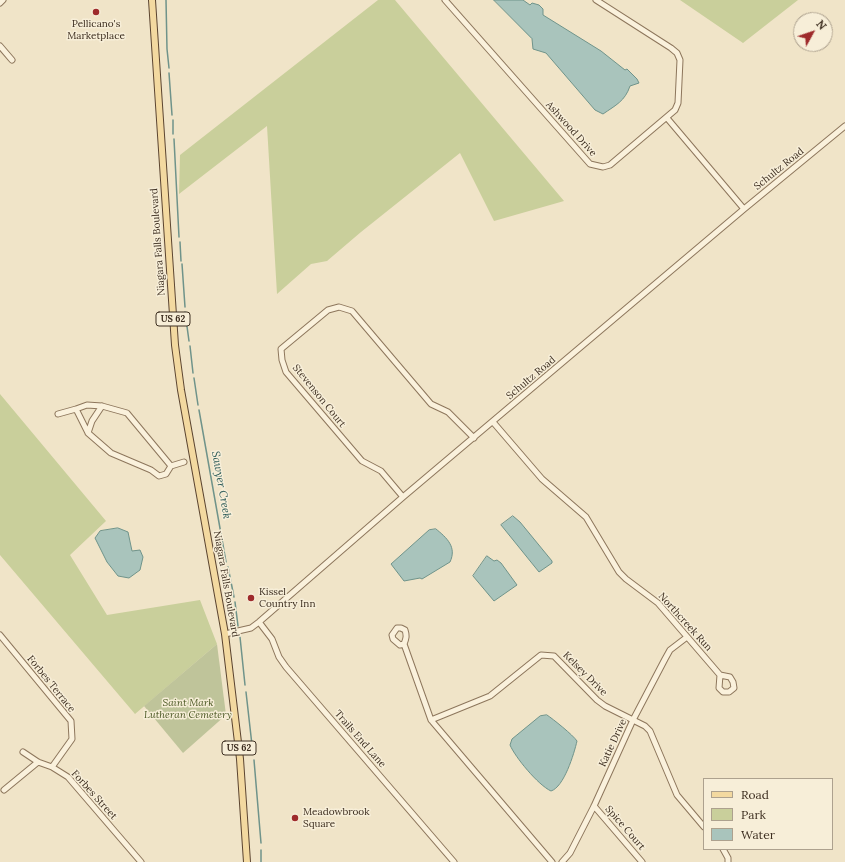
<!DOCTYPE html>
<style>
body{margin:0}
#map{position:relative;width:845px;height:862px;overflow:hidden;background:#f0e4c8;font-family:Lora,serif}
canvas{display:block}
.legend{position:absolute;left:703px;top:778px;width:130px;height:72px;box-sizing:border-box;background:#f7eed8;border:1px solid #ada18e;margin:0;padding:5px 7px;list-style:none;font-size:12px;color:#3d2e20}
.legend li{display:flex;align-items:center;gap:8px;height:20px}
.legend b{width:20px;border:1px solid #ada18e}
.north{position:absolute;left:793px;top:12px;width:40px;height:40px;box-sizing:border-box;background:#f7eed8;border:1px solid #ada18e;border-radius:50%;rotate:50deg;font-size:11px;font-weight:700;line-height:16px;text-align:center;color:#3d2e20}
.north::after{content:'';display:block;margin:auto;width:14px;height:18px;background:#9e2a2b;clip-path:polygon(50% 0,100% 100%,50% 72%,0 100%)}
</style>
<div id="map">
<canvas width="845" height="862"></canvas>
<ul class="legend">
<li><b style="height:5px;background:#f3d9a0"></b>Road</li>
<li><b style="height:11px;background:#c9cf9b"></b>Park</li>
<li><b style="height:11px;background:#a9c4bc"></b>Water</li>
</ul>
<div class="north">N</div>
</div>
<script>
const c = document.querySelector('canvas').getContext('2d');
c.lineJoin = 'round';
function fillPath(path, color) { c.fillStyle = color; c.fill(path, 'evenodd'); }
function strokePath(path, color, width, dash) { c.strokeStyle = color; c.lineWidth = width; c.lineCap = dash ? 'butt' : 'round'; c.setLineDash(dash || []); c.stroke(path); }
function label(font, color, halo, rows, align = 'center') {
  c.font = font + ' Lora,serif'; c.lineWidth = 3; c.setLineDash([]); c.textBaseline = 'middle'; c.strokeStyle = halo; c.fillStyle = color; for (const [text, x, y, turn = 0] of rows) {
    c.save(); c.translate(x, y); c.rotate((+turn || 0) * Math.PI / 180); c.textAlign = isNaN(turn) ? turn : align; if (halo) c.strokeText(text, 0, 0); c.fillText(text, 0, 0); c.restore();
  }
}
fillPath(new Path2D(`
 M378 0H395L564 201 494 221 460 153 361 232 327 261 311 264 277 294 267 126 179 194 180 155Z
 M680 0H798L743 43Z
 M0 394 106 521 70 555 107 615 200 600 217 644 135 714 0 555Z`), '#c9cf9b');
fillPath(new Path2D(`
 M217 644 226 715 183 753 144 706Z`), '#bfc49a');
const water = new Path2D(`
 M494 0H523L530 5 532 3 539 5 543 9V15L601 51 625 70 627 69 637 79 639 83 630 86C625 101 616 105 603 114L595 110 546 53 533 49 532 39Z
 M513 516 520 522 552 561V563L539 572 501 525Z
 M118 528 128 532 132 551 140 550 143 557 140 570 129 578 118 576 107 562 95 538 100 531Z
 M436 529C447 538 457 547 450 562L422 579 420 578 404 581 391 564 429 530Z
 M487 556 494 561 497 560 501 563 517 585 494 601 473 576Z
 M547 715C553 719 573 735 577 741 574 754 564 787 551 791 538 785 515 757 510 745L512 739 540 716Z`);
fillPath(water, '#a9c4bc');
strokePath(water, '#6f938a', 1);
strokePath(new Path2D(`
 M166 0 167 49 169 68
 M169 73 172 115
 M173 120V134
 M174 139 179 237
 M180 242 181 261
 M182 264 185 307
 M185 312 189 341
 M190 346 193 373
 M194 378 198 405
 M199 410 226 562
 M228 567 234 597
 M235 602 238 626
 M240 637 245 685
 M246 692 253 754
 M254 760 261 843
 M261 862V850`), '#6f938a', 1.5);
const minor = new Path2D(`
 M445 0 590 164 603 167 610 165 675 110 678 103 680 60 677 53 671 48 596 0
 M0 3 3 0
 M0 46 12 60
 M667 118 744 209
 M76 409 87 405 102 406 127 413 171 466
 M58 414 76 409 88 433 111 453 151 470 159 476 166 474 171 466 184 462
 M493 422 542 479 586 517 619 572 626 579 658 603 720 675 719 688 723 692H729L734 688 733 682 730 677 720 675
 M88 433 92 421 102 406
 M403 497 381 471 362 461 286 372 282 360 281 349 328 310 339 307 352 311 431 404 448 412 474 438
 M259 622 272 639 279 657 286 667 454 862
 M225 634 251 628 259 622 403 497 744 209 845 126
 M0 635 71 721 72 739 52 767
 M404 644 400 645 393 639 392 635 397 628H401L405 630C407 636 406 639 404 644L431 720 552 862
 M431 720 490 696 541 655 554 656 597 700 605 706 645 726 650 731 677 795 704 827
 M23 752 38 762 52 767 68 777 141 862
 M4 790 38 762
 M594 806 642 862
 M723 849 728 858V862
 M562 862 570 853 594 806 633 720 665 659 670 650 687 637`);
const major = new Path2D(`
 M152 0 175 345 181 390 225 634 240 759 247 862`);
strokePath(minor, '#8d765c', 7);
strokePath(major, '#5b4430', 8);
strokePath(minor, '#faf1dc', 5);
strokePath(major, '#f3d9a0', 6);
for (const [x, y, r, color] of [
 [96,12,4,"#9e2a2b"],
 [251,598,4,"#9e2a2b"],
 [295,818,4,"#9e2a2b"]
]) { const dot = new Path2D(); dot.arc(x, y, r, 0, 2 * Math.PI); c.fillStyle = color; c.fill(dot); strokePath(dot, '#f7eed8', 1.5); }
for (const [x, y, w] of [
 [173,319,34],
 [239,748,34]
]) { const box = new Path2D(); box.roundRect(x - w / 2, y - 7, w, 14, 3); c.fillStyle = '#f7eed8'; c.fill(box); strokePath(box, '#3d2e20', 1); }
label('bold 9px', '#3d2e20', null, [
 ["US 62",173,319],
 ["US 62",239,748]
]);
label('10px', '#3d2e20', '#f7eed8', [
 ["Pellicano's",96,24,"center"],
 ["Marketplace",96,36,"center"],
 ["Kissel",259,592],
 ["Country Inn",259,604],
 ["Meadowbrook",303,812],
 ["Square",303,824]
], 'left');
label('10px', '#3d2e20', '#f7eed8', [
 ["Ashwood Drive",571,129,48],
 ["Schultz Road",779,169,-39],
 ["Niagara Falls Boulevard",158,242,-94],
 ["Schultz Road",531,378,-40],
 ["Stevenson Court",319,396,51],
 ["Niagara Falls Boulevard",226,584,80],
 ["Northcreek Run",685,622,48],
 ["Kelsey Drive",585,674,45],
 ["Forbes Terrace",51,684,51],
 ["Trails End Lane",360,739,49],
 ["Katie Drive",613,743,-65],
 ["Forbes Street",94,795,48],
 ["Spice Court",625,828,49]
]);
label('italic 10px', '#4d5a26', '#f7eed8', [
 ["Saint Mark",188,703],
 ["Lutheran Cemetery",188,715]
]);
label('italic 11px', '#2f5d5a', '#f7eed8', [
 ["Sawyer Creek",221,485,80]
]);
</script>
